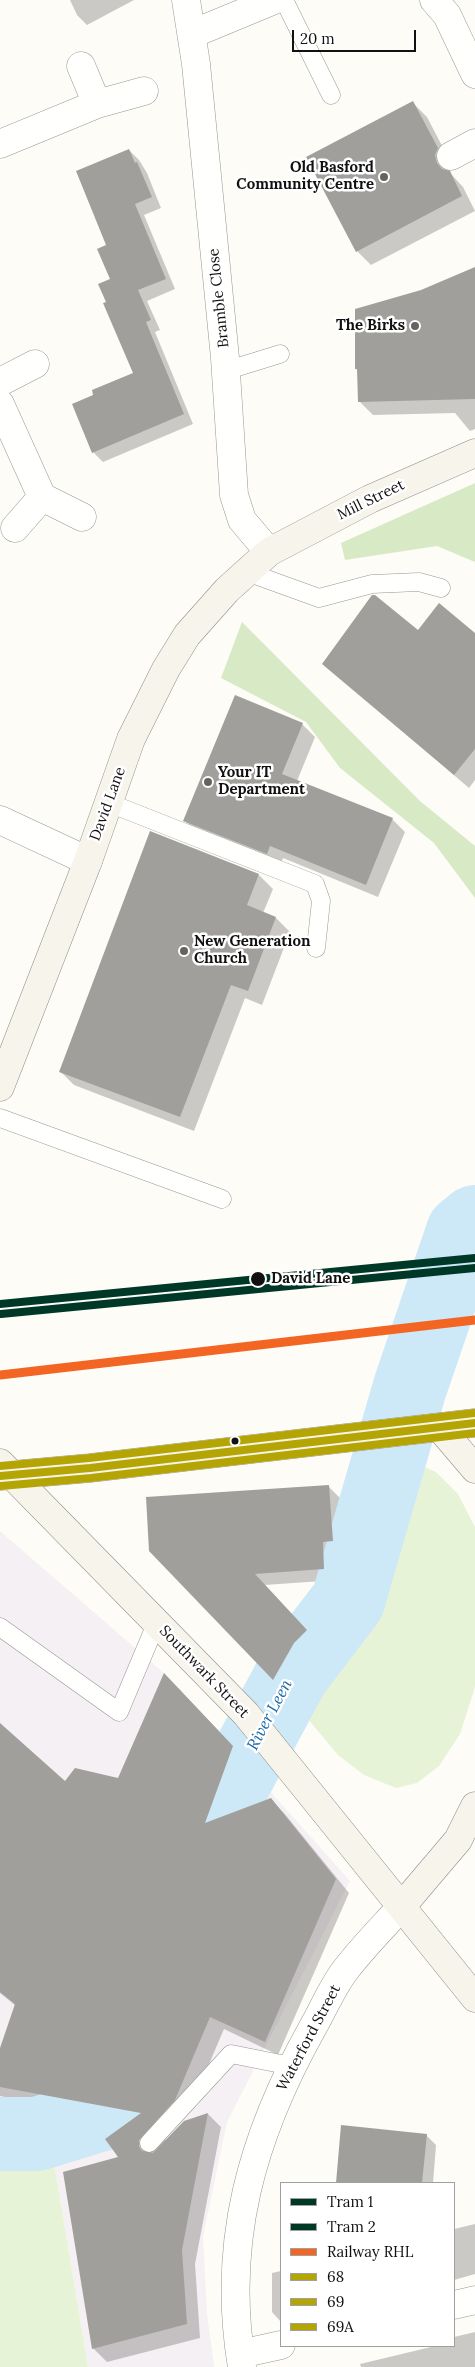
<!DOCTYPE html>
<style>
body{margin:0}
#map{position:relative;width:475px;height:2367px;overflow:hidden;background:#fdfcf7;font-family:Lora,serif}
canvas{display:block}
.legend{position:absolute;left:280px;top:2182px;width:175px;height:165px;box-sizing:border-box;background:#fff;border:1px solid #a0a0a0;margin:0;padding:6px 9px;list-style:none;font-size:15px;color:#111}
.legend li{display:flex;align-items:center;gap:10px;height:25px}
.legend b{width:25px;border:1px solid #a0a0a0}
.scale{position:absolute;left:292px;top:30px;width:124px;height:22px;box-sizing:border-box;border:2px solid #111;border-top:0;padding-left:6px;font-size:15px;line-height:18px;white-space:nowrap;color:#111;-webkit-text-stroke:4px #fff;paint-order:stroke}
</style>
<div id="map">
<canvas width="475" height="2367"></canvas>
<ul class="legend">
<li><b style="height:6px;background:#003828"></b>Tram 1</li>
<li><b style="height:6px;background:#003828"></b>Tram 2</li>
<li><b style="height:6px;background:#f26522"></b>Railway RHL</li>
<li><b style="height:6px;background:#b4a505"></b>68</li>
<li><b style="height:6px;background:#b4a505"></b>69</li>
<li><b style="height:6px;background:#b4a505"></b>69A</li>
</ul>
<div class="scale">20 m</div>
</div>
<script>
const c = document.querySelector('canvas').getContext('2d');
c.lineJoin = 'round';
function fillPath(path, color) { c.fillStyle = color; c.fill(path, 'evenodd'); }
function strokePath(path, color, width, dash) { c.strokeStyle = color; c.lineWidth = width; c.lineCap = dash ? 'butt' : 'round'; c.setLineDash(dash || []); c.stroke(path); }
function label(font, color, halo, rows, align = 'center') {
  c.font = font + ' Lora,serif'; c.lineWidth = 5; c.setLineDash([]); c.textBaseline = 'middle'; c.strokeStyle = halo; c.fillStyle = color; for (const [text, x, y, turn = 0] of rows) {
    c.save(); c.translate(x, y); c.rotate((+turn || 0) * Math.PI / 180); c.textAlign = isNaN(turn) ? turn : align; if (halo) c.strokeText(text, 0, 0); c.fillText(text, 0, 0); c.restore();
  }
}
fillPath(new Path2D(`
 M0 1531 164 1673 233 1746 129 2034 68 2095 23 2118 0 2107Z
 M253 1772 350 1881 227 2122 203 2236 207 2313 214 2367H88L53 2157 104 2134 143 2077Z`), '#f5f0f3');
fillPath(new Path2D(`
 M420 1465 436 1472 458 1494 475 1527V1687L460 1734 439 1766 417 1783 396 1788 364 1775 338 1755 308 1719 373 1613Z
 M0 2157H53L88 2367H0Z`), '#e7f3d7');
fillPath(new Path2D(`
 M475 483V562L437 546 345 560 341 543Z
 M242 622 420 801 475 846V898L434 843 340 768 306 722 221 678Z`), '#d8eac5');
fillPath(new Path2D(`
 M70 0H134L87 25 77 15Z
 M413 103 427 117 451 163 450 173 463 187 475 211 371 265 357 251Z
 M129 150 139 160 147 173 161 208 144 215 175 289 147 301 160 330 155 332 193 424 103 462 93 452 135 374 111 280 108 246Z
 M475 269V429L470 431 455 413 373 415 359 401 358 371 356 369 421 291Z
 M419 632 475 634V780L469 788 324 664Z
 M302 724 315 737 297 781 392 819 405 832 378 897 283 858 280 866 198 833 185 821Z
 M259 875 273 889 263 913 276 918 290 932 262 1005 245 998 194 1131 74 1085 60 1071Z
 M328 1486 340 1498 344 1552 334 1553 336 1580 265 1585 318 1643 305 1655 286 1690 151 1551Z
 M178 1688 246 1760 226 1817 270 1799 284 1813 349 1893 278 2055 224 2029 188 2113 165 2139 166 2141 208 2114 221 2127 195 2264 200 2338 107 2362 93 2348 120 2158 146 2112 131 2103 126 2120 0 2096V2050L120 2091 0 1993V1725L65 1782 119 1779Z
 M342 2127 426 2135 436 2145 433 2183H337Z
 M475 2224V2274L454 2280V2229Z
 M281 2271V2322L272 2312V2273Z
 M475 2332V2367H361L360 2364 435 2346H454V2337Z`), '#0003');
strokePath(new Path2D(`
 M181 1915 203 1840 293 1673 348 1601 410 1387 463 1232 475 1222
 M0 2134H37L105 2113 145 2038 152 2014`), '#cde8f7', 74);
fillPath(new Path2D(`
 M413 101 438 148 435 155 437 163 442 169 450 171 462 196 356 252 306 157Z
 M129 149 135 163 137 162 152 197 135 204 166 279 138 290 151 320 146 322 184 414 92 453 72 404 93 395 92 390 133 373 103 303 106 302 98 284 110 279 97 249 106 245 76 171Z
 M475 267V399L358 402 357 369H355V309L421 290Z
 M372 595H375L418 630 439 603 475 633V749L454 775 322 664Z
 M235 695 303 723 282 774 393 818 366 885 270 846 267 854 183 821Z
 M150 831 259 874 247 905 276 917 248 991 231 985 180 1117 59 1072Z
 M329 1485 333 1541 323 1542 324 1569 255 1574 307 1630 294 1643 273 1680 149 1551 146 1497Z
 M164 1673 233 1746 205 1823 271 1798 336 1879 265 2042 210 2017 175 2100 139 2140V2147L142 2151 153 2153 184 2121 208 2113 182 2250 187 2324 92 2349 63 2172 118 2157 105 2139 141 2113 0 2087V2048L15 2004 0 1992V1723L65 1781 75 1768 118 1778Z
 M341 2125 427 2134 422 2183H336Z`), '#a19f9c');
const service = new Path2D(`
 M284 0 331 95
 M225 371 280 354
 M247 572 319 598 372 584 419 582 441 588
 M109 803 315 884 321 901 316 948
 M0 1118 222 1199
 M0 1627 119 1712 156 1624
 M149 2143 231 2054 291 2066`);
const minor = new Path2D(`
 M186 0 196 64 225 358 234 495 242 520 269 552
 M434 0 447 15 475 74
 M192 34 274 0
 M81 66 97 104
 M0 144 97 104 144 91
 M451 156 475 143
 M0 382 35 364
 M0 404 42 497
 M15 528 42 497 82 517
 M0 820 88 861
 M454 2305 475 2300
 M240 2354 281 2345
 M242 2367C221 2242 252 2136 313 2027 324 2008 333 1985 347 1968 364 1946 384 1926 402 1906`);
const secondary = new Path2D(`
 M0 1087 88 861 131 739 166 669 187 635 227 590 269 552 370 499 475 453
 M440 1428 475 1469
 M0 1463 246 1714 475 1998
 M0 1476 90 1468 475 1423
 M402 1906 458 1840 475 1806`);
strokePath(service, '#979795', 19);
strokePath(minor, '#979795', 29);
strokePath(secondary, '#8e8d8b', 29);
strokePath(service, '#fffffe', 18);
strokePath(minor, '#fffffe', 28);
strokePath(secondary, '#f6f4eb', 28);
strokePath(new Path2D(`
 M0 1476 90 1468 475 1423`), '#b4a505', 8);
strokePath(new Path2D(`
 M1 1486 91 1478 475 1433`), '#b4a505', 8);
strokePath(new Path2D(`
 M0 1466 89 1458 474 1413`), '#b4a505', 8);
strokePath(new Path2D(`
 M0 1375 475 1320`), '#f26522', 9);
strokePath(new Path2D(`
 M0 1304 475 1258`), '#003828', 8);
strokePath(new Path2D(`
 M1 1314 475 1268`), '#003828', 8);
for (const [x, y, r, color] of [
 [384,177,5,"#646362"],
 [415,326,5,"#646362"],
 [208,782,5,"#646362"],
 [184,951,5,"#646362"],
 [258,1279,8,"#111"],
 [235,1441,4.5,"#111"]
]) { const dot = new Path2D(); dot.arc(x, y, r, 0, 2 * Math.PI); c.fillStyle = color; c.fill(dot); strokePath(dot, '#fff', 2); }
label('bold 15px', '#111', '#fff', [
 ["Old Basford",374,168],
 ["Community Centre",374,185],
 ["The Birks",405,326],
 ["Your IT",218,773,"left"],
 ["Department",218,790,"left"],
 ["New Generation",194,942,"left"],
 ["Church",194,959,"left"]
], 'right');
label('15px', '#111', '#fff', [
 ["Bramble Close",219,298,-96],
 ["Mill Street",371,500,-26],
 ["David Lane",108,804,-70],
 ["Southwark Street",204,1672,46],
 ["Waterford Street",309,2038,-62]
]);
label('bold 15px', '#111', '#fff', [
 ["David Lane",271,1279]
], 'left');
label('italic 16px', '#1768a6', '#fff', [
 ["River Leen",270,1715,-62]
]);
</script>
